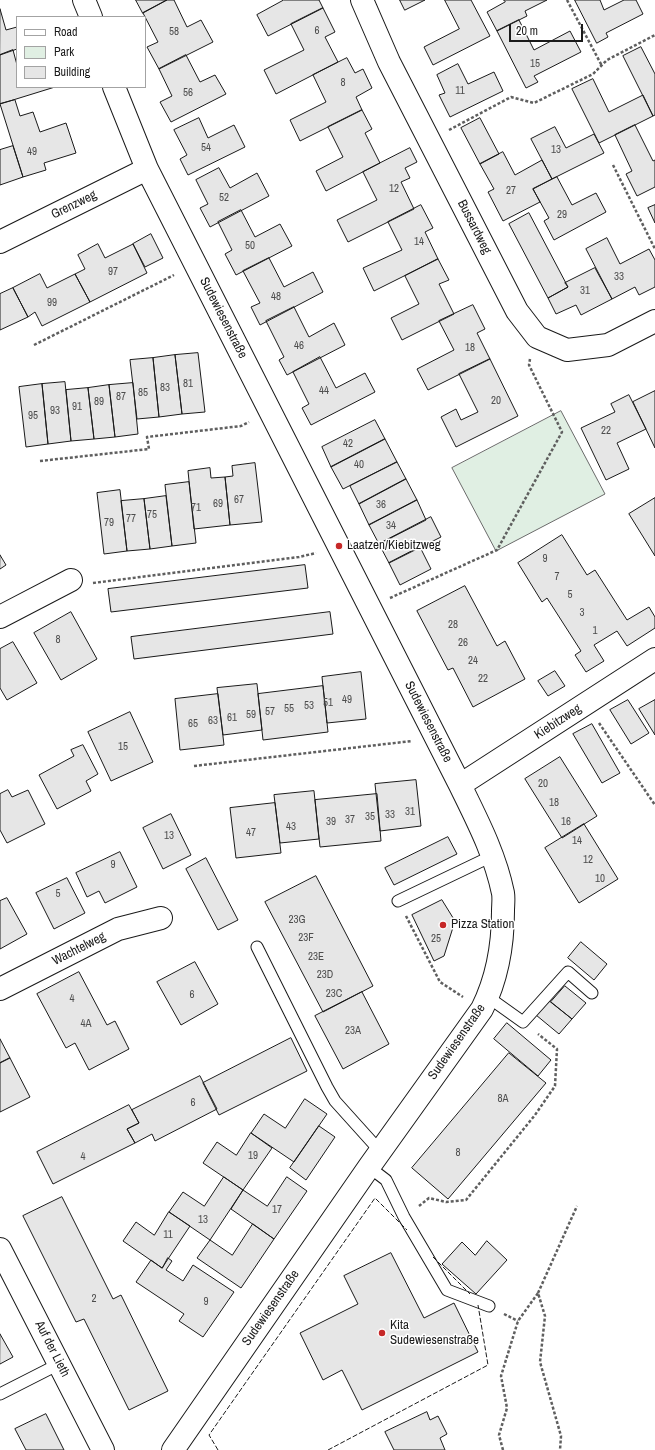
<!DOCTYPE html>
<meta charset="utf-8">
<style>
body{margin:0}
#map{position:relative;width:655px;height:1450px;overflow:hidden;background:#fff;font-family:"Archivo Narrow",sans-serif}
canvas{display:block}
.legend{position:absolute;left:16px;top:16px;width:130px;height:72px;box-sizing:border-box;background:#fff;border:1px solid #a3a3a3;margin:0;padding:5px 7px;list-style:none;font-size:12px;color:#1a1a1a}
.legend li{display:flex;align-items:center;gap:8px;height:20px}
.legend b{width:20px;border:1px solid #a3a3a3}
.scale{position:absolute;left:509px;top:24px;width:74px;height:18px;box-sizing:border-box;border:2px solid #1a1a1a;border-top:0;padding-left:5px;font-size:12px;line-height:14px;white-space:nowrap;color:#1a1a1a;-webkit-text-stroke:3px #fff;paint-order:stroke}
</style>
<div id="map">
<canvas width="655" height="1450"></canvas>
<ul class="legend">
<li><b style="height:5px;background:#fff"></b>Road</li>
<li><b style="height:11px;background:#e0efe3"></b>Park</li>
<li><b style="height:11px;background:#e6e6e6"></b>Building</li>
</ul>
<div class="scale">20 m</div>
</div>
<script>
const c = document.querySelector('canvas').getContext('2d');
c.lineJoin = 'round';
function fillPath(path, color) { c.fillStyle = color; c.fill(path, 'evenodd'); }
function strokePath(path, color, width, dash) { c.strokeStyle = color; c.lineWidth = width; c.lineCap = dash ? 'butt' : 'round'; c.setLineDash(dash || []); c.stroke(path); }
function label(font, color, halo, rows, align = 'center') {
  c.font = font + ' "Archivo Narrow",sans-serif'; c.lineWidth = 3; c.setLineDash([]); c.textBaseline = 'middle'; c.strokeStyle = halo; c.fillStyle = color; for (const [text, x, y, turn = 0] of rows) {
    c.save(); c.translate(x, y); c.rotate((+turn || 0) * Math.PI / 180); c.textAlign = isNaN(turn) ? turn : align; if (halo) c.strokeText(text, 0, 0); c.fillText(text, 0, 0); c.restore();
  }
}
const green = new Path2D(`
 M561 411 605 494 496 551 452 468Z`);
fillPath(green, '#e0efe3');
strokePath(green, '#6a6a6a', 1);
const building = new Path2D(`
 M136 0H167L143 13Z
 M167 0H174L187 27 201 20 213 42 159 69 147 47 158 42 143 13Z
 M284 0H319L323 8 268 36 257 15Z
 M400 0H425L405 10Z
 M445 0H471L490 36 433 65 424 47 459 29Z
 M504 0H547L525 11 527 16 497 31 487 12 505 2Z
 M575 0H600L604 10 624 0H636L643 14 606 33 608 37 597 43Z
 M323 8 335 32 325 37 338 62 276 94 264 70 304 50 291 24Z
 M0 9 6 30 17 27V49L0 55Z
 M519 20 534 50 570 31 581 52 534 76 538 82 526 88 497 31Z
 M641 47 655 74V115L653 116 623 56Z
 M13 50 17 65V87H55L0 104V55Z
 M186 55 200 82 215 75 226 94 171 122 160 102 172 96 159 69Z
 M347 58 355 73 363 69 372 88 356 97 362 110 300 141 290 120 326 102 313 75Z
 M458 64 468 84 494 72 503 91 450 117 439 95 445 93 437 75Z
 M593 79 609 112 643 95 653 116 599 143 572 89Z
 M15 100 20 116 33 112 40 132 66 123 76 153 44 163 46 170 23 177 0 104Z
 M362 110 372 129 365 133 380 163 326 191 316 171 343 157 328 127Z
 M199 118 208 138 234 125 245 147 188 175 180 159 187 155 174 130Z
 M480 118 499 154 480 164 461 128Z
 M635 125 653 161 655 160V187L637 196 626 174 632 171 615 135Z
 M555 127 566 148 594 134 604 153 552 179 531 139Z
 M13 146 23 177 0 185V150Z
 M410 148 417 162 405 168 410 178 401 182 414 209 348 242 337 220 377 200 363 172Z
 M503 152 515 175 542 160 552 179 533 189 540 202 503 221 488 192 494 189 480 164Z
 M219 168 230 188 257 173 269 196 210 227 200 208 208 204 196 180Z
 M557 177 572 205 596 193 606 212 554 240 544 221 549 218 533 189Z
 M421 205 433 228 425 232 438 259 374 291 363 268 402 250 388 222Z
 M655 205V223L648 208Z
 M241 210 255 237 280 224 292 246 236 275 225 254 232 250 218 222Z
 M529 213 568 287 548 298 509 224Z
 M151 234 163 258 145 267 133 244Z
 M607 238 620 264 649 249 655 260V287L639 295 635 287 612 299 586 249Z
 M98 244 105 258 133 244 147 273 90 302 75 274 85 269 78 255Z
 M269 258 284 287 313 272 323 292 260 325 251 307 260 303 243 271Z
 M438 259 449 280 439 284 454 314 402 340 391 318 419 304 405 276Z
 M595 268 612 299 581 315 576 305 556 314 548 298 568 287 565 283Z
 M40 274 47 288 75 274 90 302 42 326 35 312 28 317 13 288Z
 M13 288 28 317 0 330V294Z
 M473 305 485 329 477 333 490 359 428 390 417 369 454 350 439 321Z
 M294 307 309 337 334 323 345 345 287 375 279 360 284 357 266 321Z
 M198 353 205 412 182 414 175 355Z
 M175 355 182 414 159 417 153 358Z
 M320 357 336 388 365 373 375 392 311 425 302 408 309 404 293 372Z
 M153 358 159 417 137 419 130 360Z
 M490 359 518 416 456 447 441 417 456 409 461 420 478 412 459 374Z
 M65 382 71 441 48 444 42 384Z
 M133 383 138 434 115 437 109 385Z
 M42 384 48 444 26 447 19 387Z
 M109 385 115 437 94 439 88 388Z
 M88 388 94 439 71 441 66 390Z
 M655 391V448L633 402Z
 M629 395 646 429 617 443 629 469 606 480 581 428 615 412 611 404Z
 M375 420 385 439 331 467 322 447Z
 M385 439 397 462 343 489 331 467Z
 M397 462 406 479 359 504 350 486Z
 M255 463 262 522 230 525 225 477 233 476 232 466Z
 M210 468 211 478 225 477 230 525 194 529 188 471Z
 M406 479 417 500 369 525 359 504Z
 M189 482 196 543 172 546 165 485Z
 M120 490 127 551 104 554 97 493Z
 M166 496 172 546 150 549 144 499Z
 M655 498V556L629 514Z
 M144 499 150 549 127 551 121 501Z
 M417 500 426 520 379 544 369 525Z
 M431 517 441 537 389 563 379 544Z
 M562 535 587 575 595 570 627 620 649 607 655 617V628L627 646 617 631 594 645 604 661 586 672 575 655 581 651 547 598 542 602 518 563Z
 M420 547 431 569 400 585 389 563Z
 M0 555 6 565 0 569Z
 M305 565 308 588 111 612 108 589Z
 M465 586 497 646 505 641 525 679 473 707 453 668 448 670 417 611Z
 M71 612 97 659 61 680 34 633Z
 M330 612 333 634 134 659 131 637Z
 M13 642 37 683 7 700 0 688V649Z
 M555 671 565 686 548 696 538 681Z
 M361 672 366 719 327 723 322 677Z
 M257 684 262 730 223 735 217 688Z
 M323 686 328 732 263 740 258 694Z
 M218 694 224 745 180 750 175 699Z
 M628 700 649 733 631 744 610 710Z
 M655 700V735L639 709Z
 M130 712 153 762 111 781 88 732Z
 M592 724 620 773 602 783 573 734Z
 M83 745 98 774 86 781 91 791 57 809 39 775 74 756 71 750Z
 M560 757 597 816 562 838 525 779Z
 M416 780 421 826 380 831 375 784Z
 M8 790 12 797 28 790 45 824 7 843 0 830V794Z
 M314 791 319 839 280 843 274 795Z
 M377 794 381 841 320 847 315 800Z
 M275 803 281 853 236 858 230 808Z
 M171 814 191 855 163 869 143 828Z
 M584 824 618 879 579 903 545 848Z
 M448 837 457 854 394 885 385 868Z
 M120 852 137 887 105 903 99 891 87 897 76 873Z
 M206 858 238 920 218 930 186 869Z
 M316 876 373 986 323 1012 265 902Z
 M67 878 85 913 54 929 36 893Z
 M7 898 27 934 0 949V901Z
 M442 900 455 921 444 956 434 961 412 915Z
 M581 942 607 964 594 980 568 958Z
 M195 962 218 1004 181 1025 157 982Z
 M79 972 107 1025 115 1021 129 1049 89 1070 75 1043 66 1048 37 994Z
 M565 986 586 1003 572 1019 551 1002Z
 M362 992 389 1044 343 1069 315 1016Z
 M548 1000 572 1019 559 1034 536 1015Z
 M507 1023 551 1060 538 1076 494 1039Z
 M291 1038 307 1071 219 1115 203 1083Z
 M0 1039 10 1058 0 1063Z
 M509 1053 546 1083 448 1199 412 1168Z
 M10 1058 30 1097 0 1112V1063Z
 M200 1076 217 1109 155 1141 152 1134 135 1143 127 1129 139 1123 132 1110Z
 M305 1099 327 1114 294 1162 251 1133 264 1114 285 1128Z
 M129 1105 139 1123 127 1129 135 1143 53 1184 37 1152Z
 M319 1126 335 1137 306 1180 290 1168Z
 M251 1133 272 1148 243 1190 203 1163 217 1142 236 1155Z
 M224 1177 243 1190 210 1240 169 1212 183 1192 204 1206Z
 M287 1177 307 1191 274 1239 231 1209 243 1190 267 1206Z
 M62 1197 113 1299 121 1295 168 1391 129 1410 84 1319 76 1322 23 1216Z
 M169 1212 190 1226 162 1268 123 1241 136 1222 154 1235Z
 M253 1224 274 1239 241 1288 197 1258 210 1240 232 1255Z
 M487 1241 507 1260 476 1294 442 1264 462 1242 475 1255Z
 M391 1253 424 1318 454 1303 478 1352 362 1410 342 1370 323 1380 300 1333 358 1304 344 1276Z
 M168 1258 172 1261 166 1270 183 1281 193 1265 234 1292 203 1337 179 1321 184 1314 136 1282 151 1260 162 1268Z
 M0 1334 13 1357 0 1364Z
 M427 1412 430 1420 438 1416 447 1434 440 1438 445 1450H394L385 1432Z
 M46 1414 64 1450H26L15 1429Z`);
fillPath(building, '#e6e6e6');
strokePath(building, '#1a1a1a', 1);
const service = new Path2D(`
 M398 901 492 856
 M257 947 327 1087 335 1101 380 1151
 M488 997 523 1022 568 972 592 993
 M369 1167 386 1180 404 1217 447 1290 489 1306
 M0 1394 59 1364`);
const minor = new Path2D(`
 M84 0 91 17
 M362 0 389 62 517 311 537 337 567 350 608 345 655 321
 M114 87 147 169 460 785C477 820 495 854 503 893 504 899 503 905 503 911 503 945 497 979 482 1009L369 1167 173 1450
 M0 242 147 169
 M0 617 71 580
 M460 785 655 659
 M0 989 118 929 161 918
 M0 1249 103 1450`);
strokePath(service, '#1a1a1a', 13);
strokePath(minor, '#1a1a1a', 24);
strokePath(new Path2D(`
 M567 0 602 66
 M449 130 511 97 534 103 593 74 607 60 655 35
 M613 165 655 249
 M34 345 174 275
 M40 461 149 449 147 437 241 426 249 422
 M93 583 299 557 316 553
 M390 598 497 550 562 432 529 365 530 359
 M599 723 655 805
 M194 766 412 741
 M406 916 440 982 463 997
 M419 1206 429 1198 446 1202 466 1200 535 1115 555 1086 557 1049 538 1034
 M538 1293 577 1206
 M504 1314 518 1321
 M503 1450 499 1435 507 1408 501 1376 518 1321 538 1293 545 1316 540 1362 561 1436 560 1450`), '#5f5f5f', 2.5, [3, 2]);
strokePath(service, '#fff', 11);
strokePath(minor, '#fff', 22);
strokePath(new Path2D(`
 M433 1257 470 1294
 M218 1450 209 1435 375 1198 407 1230
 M328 1450 488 1365 478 1305`), '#1a1a1a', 1, [5, 2]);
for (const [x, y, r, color] of [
 [339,546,4,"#c62828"],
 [443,925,4,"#c62828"],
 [382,1333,4,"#c62828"]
]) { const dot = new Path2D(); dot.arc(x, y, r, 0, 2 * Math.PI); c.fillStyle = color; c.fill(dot); strokePath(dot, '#fff', 1.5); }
label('11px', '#4d4d4d', null, [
 ["6",317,31],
 ["58",174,32],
 ["15",535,64],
 ["8",343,83],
 ["11",460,91],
 ["56",188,93],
 ["54",206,148],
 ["13",556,150],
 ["49",32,152],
 ["12",394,189],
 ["27",511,191],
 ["52",224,198],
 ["29",562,215],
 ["14",419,242],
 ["50",250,246],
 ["97",113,272],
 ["33",619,277],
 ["31",585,291],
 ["48",276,297],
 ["99",52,303],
 ["46",299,346],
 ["18",470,348],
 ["81",188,384],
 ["83",165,388],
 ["44",324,391],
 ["85",143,393],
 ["87",121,397],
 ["20",496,401],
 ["89",99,402],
 ["91",77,407],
 ["93",55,411],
 ["95",33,416],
 ["22",606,431],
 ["42",348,444],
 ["40",359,465],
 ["67",239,500],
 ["69",218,504],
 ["36",381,505],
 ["71",196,508],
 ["75",152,515],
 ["77",131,519],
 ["79",109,523],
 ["34",391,526],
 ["9",545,559],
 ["7",557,577],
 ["5",570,595],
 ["3",582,613],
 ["28",453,625],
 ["1",595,631],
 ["8",58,640],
 ["26",463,643],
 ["24",473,661],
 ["22",483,679],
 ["49",347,700],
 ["51",328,703],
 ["53",309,706],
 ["55",289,709],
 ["57",270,712],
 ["59",251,715],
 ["61",232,718],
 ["63",213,721],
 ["65",193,724],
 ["15",123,747],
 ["20",543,784],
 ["18",554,803],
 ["31",410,812],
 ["33",390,815],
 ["35",370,817],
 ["37",350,820],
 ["39",331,822],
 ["16",566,822],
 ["43",291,827],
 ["47",251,833],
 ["13",169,836],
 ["14",577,841],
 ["12",588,860],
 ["9",113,865],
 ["10",600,879],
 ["5",58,894],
 ["23G",297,920],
 ["23F",306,938],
 ["25",436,939],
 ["23E",316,957],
 ["23D",325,975],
 ["23C",334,994],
 ["6",192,995],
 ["4",72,999],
 ["4A",86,1024],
 ["23A",353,1031],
 ["8A",503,1099],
 ["6",193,1103],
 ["8",458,1153],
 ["19",253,1156],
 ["4",83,1157],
 ["17",277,1210],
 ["13",203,1220],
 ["11",168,1235],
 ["2",94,1299],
 ["9",206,1302]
]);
label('13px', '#1a1a1a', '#fff', [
 ["Grenzweg",74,205,-26],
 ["Bussardweg",474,227,63],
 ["Sudewiesenstraße",223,318,63],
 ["Sudewiesenstraße",428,722,63],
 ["Kiebitzweg",558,722,-33],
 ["Wachtelweg",79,949,-27],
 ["Sudewiesenstraße",457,1042,-55],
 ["Sudewiesenstraße",271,1308,-55],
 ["Auf der Lieth",52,1349,63]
]);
label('13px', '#1a1a1a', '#fff', [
 ["Laatzen/Kiebitzweg",347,546],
 ["Pizza Station",451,925],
 ["Kita",390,1326],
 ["Sudewiesenstraße",390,1341]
], 'left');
</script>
